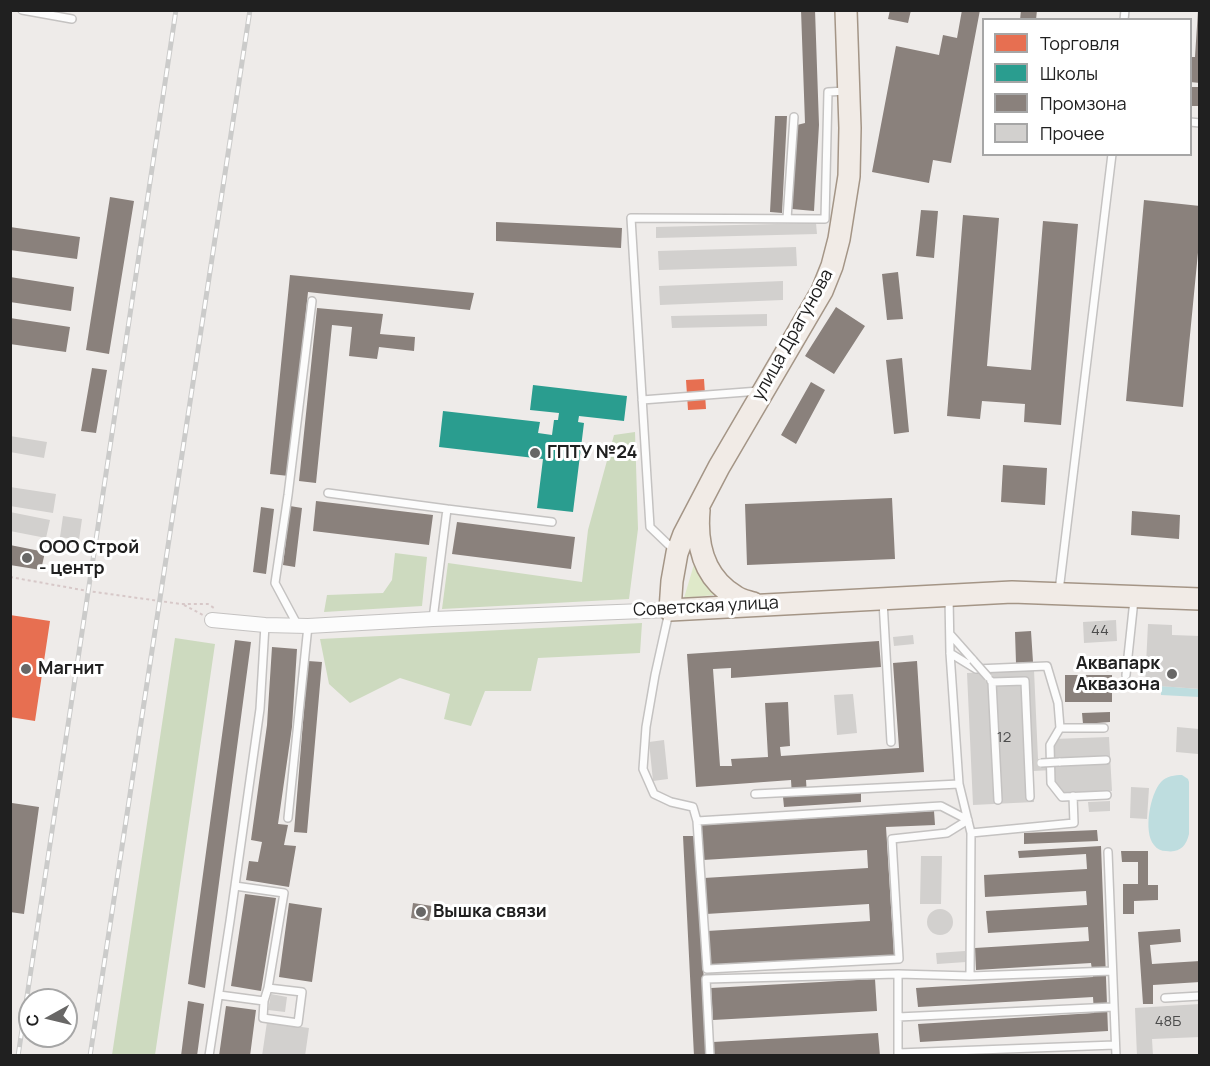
<!DOCTYPE html>
<meta charset="utf-8">
<style>
body{margin:0}
#map{position:relative;width:1210px;height:1066px;overflow:hidden;background:#eeebe9;font-family:Manrope,sans-serif}
canvas{display:block}
.frame{position:absolute;inset:0;border:12px solid #202020;pointer-events:none}
.legend{position:absolute;left:982px;top:18px;width:210px;height:138px;box-sizing:border-box;background:#fff;border:2px solid #a6a6a6;margin:0;padding:8px 10px;list-style:none;font-size:18px;color:#202020}
.legend li{display:flex;align-items:center;gap:12px;height:30px}
.legend b{width:30px;border:2px solid #a6a6a6}
.north{position:absolute;left:18px;top:988px;width:60px;height:60px;box-sizing:border-box;background:#fff;border:2px solid #a6a6a6;border-radius:50%;rotate:262deg;font-size:16px;font-weight:700;line-height:24px;text-align:center;color:#202020}
.north::after{content:'';display:block;margin:auto;width:21px;height:27px;background:#686766;clip-path:polygon(50% 0,100% 100%,50% 72%,0 100%)}
</style>
<div id="map">
<canvas width="1210" height="1066"></canvas>
<div class="frame"></div>
<ul class="legend">
<li><b style="height:16px;background:#e76f51"></b>Торговля</li>
<li><b style="height:16px;background:#2a9d8f"></b>Школы</li>
<li><b style="height:16px;background:#8a817c"></b>Промзона</li>
<li><b style="height:16px;background:#d2d0ce"></b>Прочее</li>
</ul>
<div class="north">С</div>
</div>
<script>
const c = document.querySelector('canvas').getContext('2d');
c.lineJoin = 'round';
function fillPath(path, color) { c.fillStyle = color; c.fill(path, 'evenodd'); }
function strokePath(path, color, width, dash) { c.strokeStyle = color; c.lineWidth = width; c.lineCap = dash ? 'butt' : 'round'; c.setLineDash(dash || []); c.stroke(path); }
function label(font, color, halo, rows, align = 'center') {
  c.font = font + ' Manrope,sans-serif'; c.lineWidth = 6; c.setLineDash([]); c.textBaseline = 'middle'; c.strokeStyle = halo; c.fillStyle = color; for (const [text, x, y, turn = 0] of rows) {
    c.save(); c.translate(x, y); c.rotate((+turn || 0) * Math.PI / 180); c.textAlign = isNaN(turn) ? turn : align; if (halo) c.strokeText(text, 0, 0); c.fillText(text, 0, 0); c.restore();
  }
}
fillPath(new Path2D(`
 M698 551 724 594 684 598Z`), '#dfe9c9');
fillPath(new Path2D(`
 M635 432 638 529 629 599 442 609 448 563 582 582 588 530 614 435Z
 M395 553 427 557 422 606 324 612 327 595 383 593 392 580Z
 M642 623 640 653 538 658 531 691H485L471 726 444 719 450 694 400 678 350 703 329 684 320 639Z
 M175 638 215 644 155 1055H112Z`), '#cddabf');
fillPath(new Path2D(`
 M1161 686 1199 689V697L1161 695Z
 M1182 775 1188 779 1189 782V834C1186 847 1179 853 1166 851 1161 851 1157 849 1154 845 1143 832 1150 794 1161 782 1166 776 1175 775 1182 775Z`), '#bedddf');
fillPath(new Path2D(`
 M704 379 706 409 688 410 686 380Z
 M10 615 50 621 35 721 10 717Z`), '#e76f51');
fillPath(new Path2D(`
 M533 385 627 396 624 421 579 416 578 422 584 423 573 512 537 508 543 459 439 447 443 411 540 422 538 433 552 435 554 420H558L559 413 530 410Z`), '#2a9d8f');
fillPath(new Path2D(`
 M801 10H815L819 125 814 211 792 209 797 125 805 123Z
 M890 10H911L908 23 888 19Z
 M962 10H980L951 163 933 160 929 183 872 172 896 46 939 55 943 35 957 38Z
 M1021 10H1037L1036 20H1020Z
 M1198 10H1200V83L1190 82V57H1195Z
 M1190 87H1200V106H1190Z
 M775 116H787L782 213 770 212Z
 M110 197 134 201 109 354 86 350Z
 M1144 200 1200 206V232L1183 407 1126 401Z
 M921 210 938 211 934 258 916 256Z
 M963 215 999 218 987 366 1031 370 1043 221 1078 224 1061 425 1024 422 1025 404 982 401 980 419 947 416Z
 M496 222 622 228 621 248 496 241Z
 M10 227 80 237 77 259 10 250Z
 M898 272 903 319 887 320 882 274Z
 M290 275 474 293 470 310 308 292 289 476 270 474Z
 M10 277 74 287 71 311 10 302Z
 M836 307 865 326 834 374 805 356Z
 M317 308 383 314 380 334 415 337 414 351 379 347 377 359 349 356 352 327 332 325 316 483 299 481Z
 M10 318 70 327 66 352 10 344Z
 M902 358 909 432 894 434 886 360Z
 M92 368 107 370 96 433 81 431Z
 M811 382 825 390 796 444 781 435Z
 M1003 465 1047 468 1045 505 1001 502Z
 M892 498 895 559 747 565 745 504Z
 M316 501 433 515 429 545 313 531Z
 M290 506 302 508 295 567 283 565Z
 M261 507 274 509 266 574 253 572Z
 M1132 511 1180 515 1179 539 1131 535Z
 M457 522 575 537 571 569 452 554Z
 M10 545 45 552 41 570 10 565Z
 M1031 631 1033 662 1016 663 1015 632Z
 M235 640 251 642 205 988 188 984Z
 M879 641 881 667 731 678V668L713 669 720 766H732L731 759 768 757 765 703 788 702 790 746 780 747 781 756 899 748 893 663 917 661 924 772 806 780 807 796 861 792V802L784 807 783 797 792 796 791 780 696 787 687 654Z
 M272 647 297 649 292 727 278 824 288 825 284 845 296 846 289 887 246 880 249 861 258 862 262 842 251 840 267 725Z
 M308 661 322 662 307 833 294 832Z
 M1065 675H1112V702H1065Z
 M1110 712V722L1083 724 1082 713Z
 M12 803 39 807 24 914 10 912V816Z
 M934 811 935 825 886 827 894 955 709 966 707 931 870 921 869 904 706 914 704 878 868 868 867 850 703 860 701 825Z
 M1097 830 1098 841 1024 844V833Z
 M683 836H696L708 1056H694Z
 M1101 846 1108 1031 920 1042 918 1024 1094 1013 1093 997 918 1007 916 988 1093 977 1091 963 976 970 975 948 1089 941 1088 927 988 933 986 911 1087 905 1086 891 985 897 984 875 1087 869 1086 854 1019 858 1018 851Z
 M1121 851H1148V885H1158V900L1134 901V914H1123V884H1138V862H1122Z
 M245 894 276 898 261 991 231 986Z
 M289 903 322 908 312 982 279 977Z
 M413 903 432 906 429 921 411 918Z
 M1180 929 1181 942 1150 945 1152 964 1200 961V982L1153 985V1004H1143L1138 932Z
 M875 979 877 1011 713 1020 711 988Z
 M188 1001 204 1004 197 1056H181Z
 M226 1006 256 1010 250 1056H219Z
 M878 1033 880 1056H714L713 1042Z`), '#8a817c');
fillPath(new Path2D(`
 M816 223 817 234 656 238V227Z
 M796 247 797 266 659 270 658 251Z
 M783 281V300L660 305 659 286Z
 M767 314V326L672 328 671 316Z
 M10 436 47 442 44 458 10 452Z
 M10 487 56 494 53 513 10 506Z
 M10 512 50 520 46 538 10 531Z
 M63 516 82 519 79 540 60 537Z
 M1116 620 1117 641 1084 643 1083 622Z
 M1148 624 1172 625V635L1200 636V689L1145 685Z
 M913 635 914 644 894 646 893 637Z
 M1034 670 1038 759 1053 758V739L1109 737 1112 791 1054 793 1053 770 1033 771 1034 802 973 805 967 673Z
 M853 694 857 733 837 735 834 695Z
 M1177 727 1199 729 1198 754 1176 752Z
 M664 740 668 779 653 781 649 742Z
 M1131 787 1149 788 1147 819 1130 818Z
 M1110 801V811L1089 812 1088 802Z
 M921 856H942L941 904H920Z
 M927 922a13 13 0 1 1 26 0a13 13 0 1 1-26 0Z
 M965 951 966 962 937 964 936 953Z
 M271 994 287 997 285 1012 268 1010Z
 M1200 1004V1037L1152 1039 1153 1056H1137L1135 1008Z
 M267 1022 309 1028 305 1056H262Z`), '#d2d0ce');
const lane = new Path2D(`
 M22 10 72 19
 M1124 20 1125 10
 M1190 122 1200 123
 M787 219 794 117
 M642 400 759 391
 M328 493 447 509 433 619
 M447 509 552 522
 M674 550 650 527 631 218 825 219 828 92 846 91
 M1059 591 1112 154
 M883 601 891 742
 M669 612 655 675 646 727 643 769 654 794 671 802 693 807 697 821 941 806 968 820
 M298 626 275 583 288 495 312 301
 M950 634 973 660
 M950 653 976 669 1047 666 1058 703 1060 728H1104
 M1126 675 1134 600
 M991 681 992 682 998 800
 M992 682 1025 681 1030 797
 M1060 728 1050 745 1051 783 1062 797 1107 795
 M1059 762 1106 760
 M755 794 959 784
 M288 818 308 626
 M697 821 707 969 899 959 892 839 947 833 968 820
 M971 833 1074 823 1073 796
 M1108 852 1116 1056
 M235 886 284 893 268 988
 M970 976 1112 971
 M219 995 264 1001 263 1018 298 1023 302 992 268 988 264 1001
 M1165 998 1200 996
 M898 1017 1113 1007
 M898 1053 1115 1045
 M209 1056 230 921 260 709 265 625
 M710 1056 706 979 898 974
 M898 1056V974L970 976 971 833 959 784 950 653 949 597`);
const street = new Path2D(`
 M212 620 265 625 308 626 433 619 670 610`);
const primary = new Path2D(`
 M846 10 850 128 849 176 839 239 832 266 822 291 719 467 684 534 677 553 672 581 670 610 1012 592 1200 599
 M699 510C696 544 703 577 735 596 740 600 747 601 753 603`);
strokePath(lane, '#c4c2c1', 10);
strokePath(street, '#c4c2c1', 16);
strokePath(primary, '#a49586', 24);
strokePath(new Path2D(`
 M10 577 88 591 181 604H208L214 608
 M184 605 203 615`), '#d7c8c8', 2, [3, 3]);
strokePath(lane, '#fcfcfc', 7);
strokePath(street, '#fcfcfc', 14);
strokePath(primary, '#f1ebe6', 21);
const rail = new Path2D(`
 M18 1056 176 10
 M90 1056 250 10`);
strokePath(rail, '#cbcbca', 5);
strokePath(rail, '#fff', 3, [9]);
const laneBridge = new Path2D(`
 M973 660 988 677
 M1041 763 1059 762`);
strokePath(laneBridge, '#c4c2c1', 10, []);
strokePath(laneBridge, '#fcfcfc', 7);
for (const [x, y, r, color] of [
 [535,453,6,"#686766"],
 [27,558,6,"#686766"],
 [26,669,6,"#686766"],
 [1172,674,6,"#686766"],
 [421,912,6,"#686766"]
]) { const dot = new Path2D(); dot.arc(x, y, r, 0, 2 * Math.PI); c.fillStyle = color; c.fill(dot); strokePath(dot, '#fff', 2); }
label('15px', '#4c4c4c', null, [
 ["44",1100,631],
 ["12",1004,738],
 ["48Б",1168,1022]
]);
label('18px', '#202020', '#fff', [
 ["улица Драгунова",793,335,-61],
 ["Советская улица",706,607,-3]
]);
label('bold 18px', '#202020', '#fff', [
 ["ГПТУ №24",547,453],
 ["ООО Строй",39,548],
 ["- центр",39,569],
 ["Аквапарк",1160,664,"right"],
 ["Аквазона",1160,685,"right"],
 ["Магнит",38,669],
 ["Вышка связи",433,912]
], 'left');
</script>
